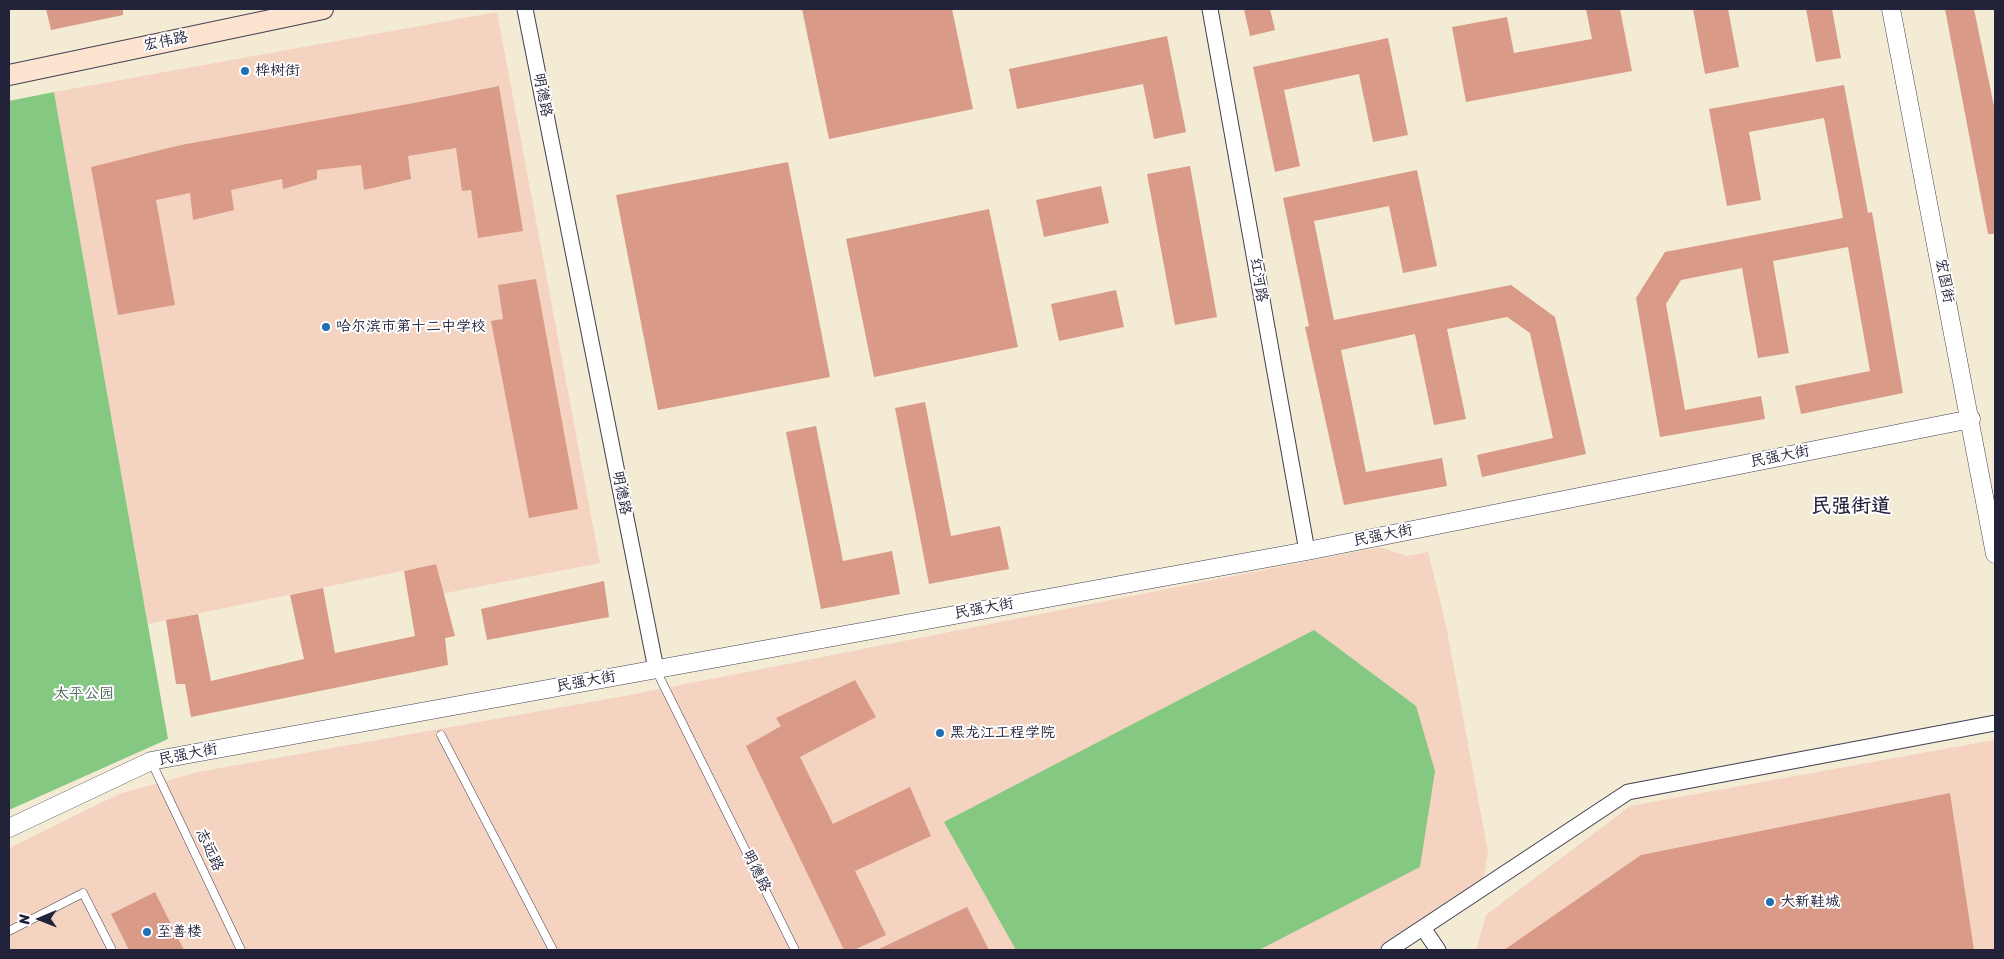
<!DOCTYPE html>
<meta charset="utf-8">
<style>
body{margin:0}
#map{position:relative;width:2004px;height:959px;overflow:hidden;background:#f4ebd5;font-family:Sriracha,sans-serif}
canvas{display:block}
.frame{position:absolute;inset:0;border:10px solid #22223b;pointer-events:none}
.north{position:absolute;left:15px;top:894px;width:50px;height:50px;-webkit-text-stroke:4px #fff;paint-order:stroke;rotate:269deg;font-size:14px;font-weight:700;line-height:20px;text-align:center;color:#22223b}
.north::after{content:'';display:block;margin:auto;width:18px;height:22px;background:#22223b;clip-path:polygon(50% 0,100% 100%,50% 72%,0 100%)}
</style>
<div id="map">
<canvas width="2004" height="959"></canvas>
<div class="frame"></div>
<div class="north">N</div>
</div>
<script>
const c = document.querySelector('canvas').getContext('2d');
c.lineJoin = 'round';
function fillPath(path, color) { c.fillStyle = color; c.fill(path, 'evenodd'); }
function strokePath(path, color, width, dash) { c.strokeStyle = color; c.lineWidth = width; c.lineCap = dash ? 'butt' : 'round'; c.setLineDash(dash || []); c.stroke(path); }
function label(font, color, halo, rows, align = 'center') {
  c.font = font + ' Sriracha,"LXGW WenKai TC",sans-serif'; c.lineWidth = 4; c.setLineDash([]); c.textBaseline = 'middle'; c.strokeStyle = halo; c.fillStyle = color; for (const [text, x, y, turn = 0] of rows) {
    c.save(); c.translate(x, y); c.rotate((+turn || 0) * Math.PI / 180); c.textAlign = isNaN(turn) ? turn : align; if (halo) c.strokeText(text, 0, 0); c.fillText(text, 0, 0); c.restore();
  }
}
fillPath(new Path2D(`
 M497 12 600 563 441 594 436 564 148 624 54 92Z
 M1380 547 1407 556 1428 552 1446 625 1488 852 1482 888 1379 950H9V848L119 794 198 772 630 695Z
 M1994 740 1995 950H1476L1486 915 1630 806Z`), '#f5d3c1');
fillPath(new Path2D(`
 M54 92 168 739 9 810V101Z
 M1314 630 1416 706 1435 771 1420 867 1259 950H1016L944 822Z`), '#85c881');
fillPath(new Path2D(`
 M46 9H123V15L51 30Z
 M802 9H952L973 109 829 139Z
 M1244 9H1270L1275 30 1250 36Z
 M1586 9H1620L1632 71 1466 102 1452 27 1507 17 1514 53 1592 39Z
 M1693 9H1728L1739 67 1705 74Z
 M1806 9H1832L1841 58 1816 62Z
 M1945 9H1974L1995 111V234H1988Z
 M1167 36 1186 132 1154 139 1143 84 1017 109 1009 69Z
 M1388 38 1408 135 1373 142 1359 74 1284 90 1300 166 1275 172 1253 67Z
 M1844 85 1868 213 1872 212 1903 393 1801 414 1795 386 1870 371 1848 247 1773 261 1789 353 1758 358 1742 268 1681 280 1666 304 1685 410 1761 396 1765 419 1660 437 1636 298 1665 252 1843 218 1824 118 1749 132 1761 200 1727 206 1709 109Z
 M499 86 523 231 478 238 471 190 462 191 456 148 408 156 411 179 364 190 361 165 317 170V179L283 189 282 179 231 190 234 210 193 220 190 193 156 200 175 305 118 315 91 167 181 145 414 103Z
 M788 162 830 377 658 410 616 195Z
 M1190 166 1217 317 1175 325 1147 174Z
 M1417 170 1437 266 1403 273 1389 206 1314 221 1334 320 1511 285 1555 317 1586 454 1482 477 1477 455 1553 438 1530 333 1507 317 1447 329 1466 419 1434 425 1415 334 1341 350 1366 472 1442 458 1447 486 1344 505 1305 327 1309 326 1283 198Z
 M1101 186 1109 223 1044 237 1036 200Z
 M989 209 1018 347 874 377 846 239Z
 M536 279 578 509 529 518 491 321 503 319 498 285Z
 M1116 290 1124 327 1059 341 1051 304Z
 M925 402 951 536 1000 526 1009 569 929 584 895 408Z
 M816 426 843 561 892 551 900 594 821 609 786 432Z
 M436 564 455 636 445 638 448 665 191 717 185 684H176L166 620 198 614 211 681 304 659 290 595 323 588 335 653 415 636 404 571Z
 M604 581 609 617 487 640 481 609Z
 M855 680 876 717 800 757 833 824 910 787 931 836 855 871 886 935 854 950H844L746 746 781 726 776 718Z
 M1950 793 1974 950H1504L1641 855Z
 M155 892 184 950H129L111 914Z
 M967 907 989 950H877Z`), '#d99a88');
const service = new Path2D(`
 M656 670 795 950
 M441 735 553 950
 M151 761 241 950
 M9 931 83 893 112 950`);
const minor = new Path2D(`
 M525 9 656 669
 M1210 9 1307 551
 M1423 928 1438 950
 M1389 950 1628 792 1995 723`);
const tertiary = new Path2D(`
 M1891 9 1995 554
 M9 828 151 761 1307 551 1971 419`);
const secondary = new Path2D(`
 M9 75 323 9`);
strokePath(service, '#424052', 9);
strokePath(minor, '#424052', 17);
strokePath(tertiary, '#424052', 19);
strokePath(secondary, '#424052', 22);
strokePath(service, '#fff', 8);
strokePath(minor, '#fff', 15);
strokePath(tertiary, '#fff', 18);
strokePath(secondary, '#fde4d1', 20);
for (const [x, y, r, color] of [
 [245,71,5,"#1f6fb2"],
 [326,327,5,"#1f6fb2"],
 [940,733,5,"#1f6fb2"],
 [1770,902,5,"#1f6fb2"],
 [147,932,5,"#1f6fb2"]
]) { const dot = new Path2D(); dot.arc(x, y, r, 0, 2 * Math.PI); c.fillStyle = color; c.fill(dot); strokePath(dot, '#fff', 2); }
label('15px', '#22223b', '#fff', [
 ["宏伟路",166,42,-12],
 ["明德路",542,95,79],
 ["红河路",1258,280,80],
 ["宏图街",1944,281,79],
 ["民强大街",1780,457,-11],
 ["明德路",621,493,79],
 ["民强大街",1383,536,-11],
 ["民强大街",984,609,-10],
 ["民强大街",586,682,-10],
 ["民强大街",188,755,-11],
 ["志远路",209,850,65],
 ["明德路",756,871,64]
]);
label('15px', '#22223b', '#fff', [
 ["桦树街",255,71],
 ["哈尔滨市第十二中学校",336,327],
 ["黑龙江工程学院",950,733],
 ["大新鞋城",1780,902],
 ["至善楼",157,932]
], 'left');
label('15px', '#455c54', '#fff', [
 ["太平公园",84,694]
]);
label('bold 20px', '#22223b', '#fff', [
 ["民强街道",1851,507]
]);
</script>
